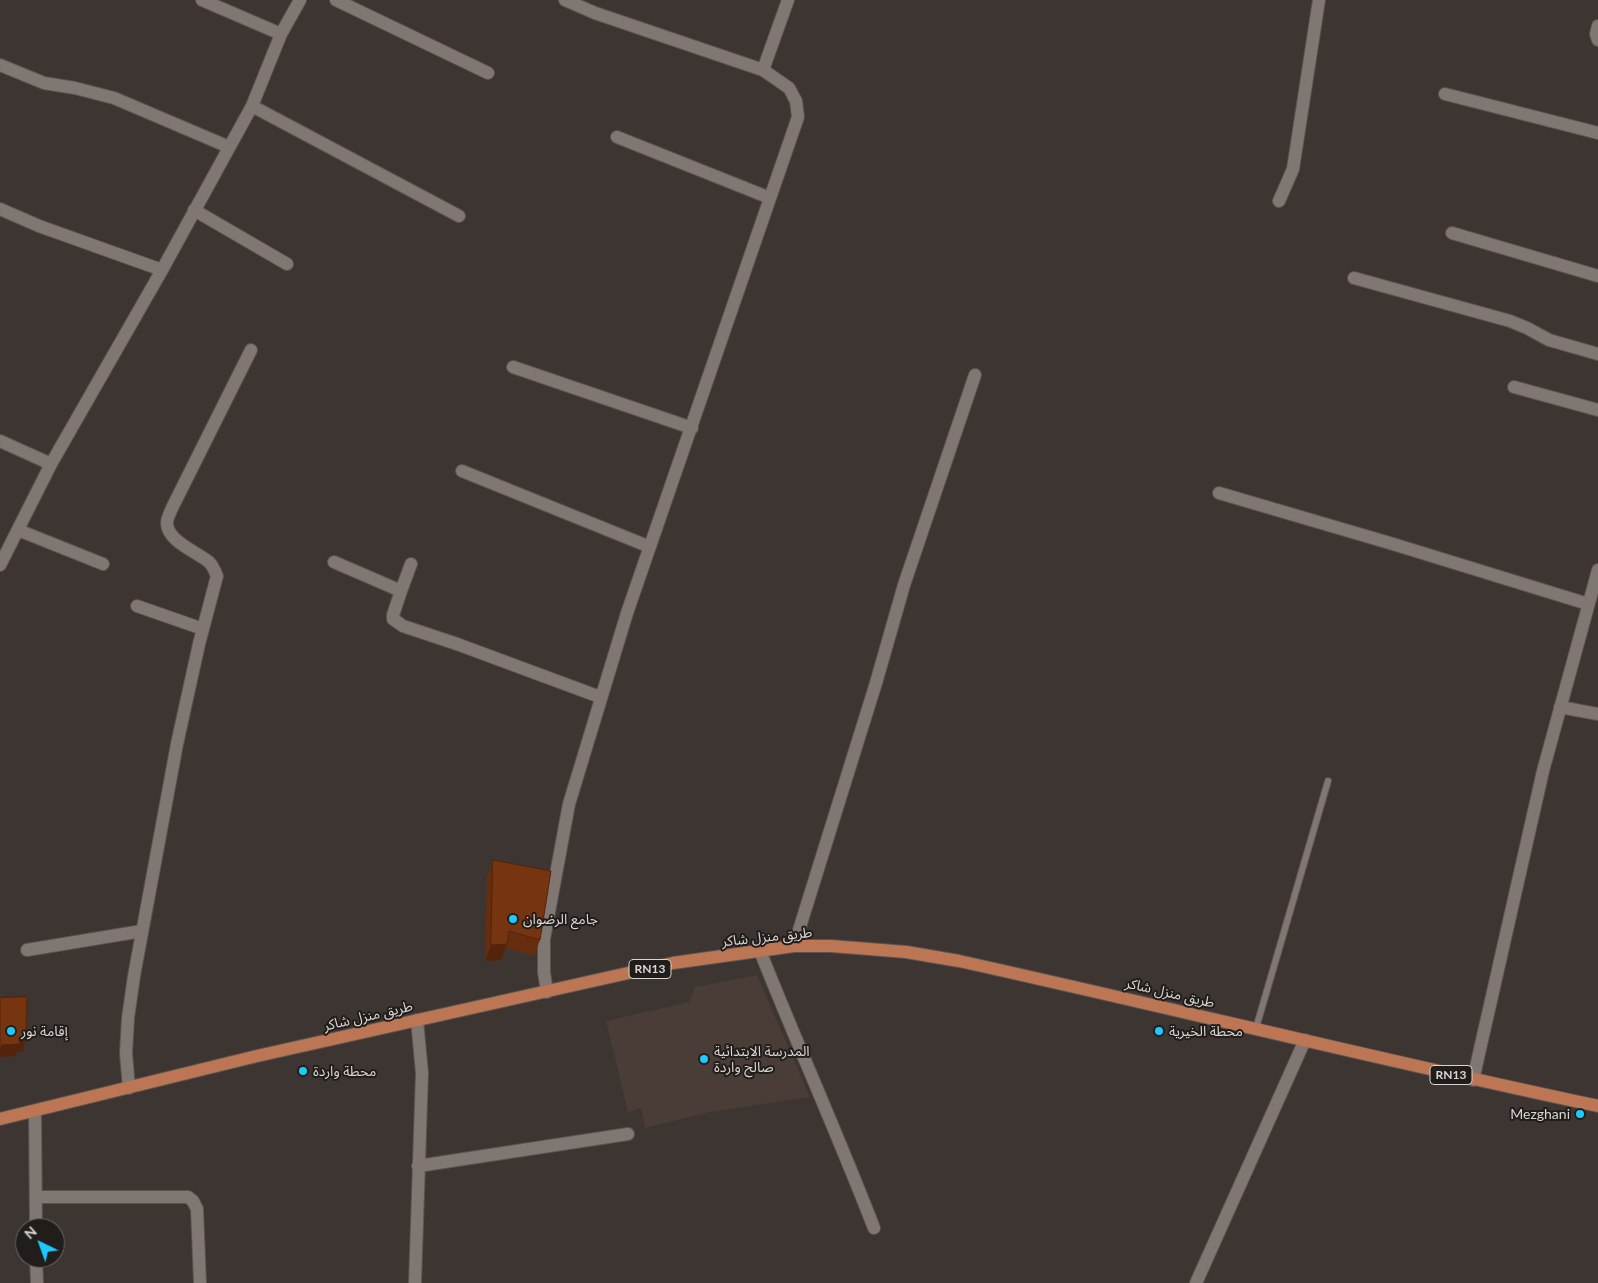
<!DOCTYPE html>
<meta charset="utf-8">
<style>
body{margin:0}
#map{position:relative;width:1598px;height:1283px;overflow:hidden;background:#3c3531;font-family:Lato,sans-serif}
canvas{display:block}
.north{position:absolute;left:15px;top:1218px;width:50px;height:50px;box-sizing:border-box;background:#201d1b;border:1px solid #6b6765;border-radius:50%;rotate:318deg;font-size:14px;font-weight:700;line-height:20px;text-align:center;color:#dbd6d4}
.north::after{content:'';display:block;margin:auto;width:18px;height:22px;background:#1dc9fd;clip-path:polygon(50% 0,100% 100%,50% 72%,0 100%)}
</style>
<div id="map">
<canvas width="1598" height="1283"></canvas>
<div class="north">N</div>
</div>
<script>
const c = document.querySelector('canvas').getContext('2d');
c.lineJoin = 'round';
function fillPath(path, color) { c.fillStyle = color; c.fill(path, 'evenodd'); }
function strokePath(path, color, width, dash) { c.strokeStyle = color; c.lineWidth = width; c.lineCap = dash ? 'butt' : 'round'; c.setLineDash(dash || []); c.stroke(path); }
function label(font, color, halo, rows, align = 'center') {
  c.font = font + ' Lato,"Noto Sans Arabic",sans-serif'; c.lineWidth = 4; c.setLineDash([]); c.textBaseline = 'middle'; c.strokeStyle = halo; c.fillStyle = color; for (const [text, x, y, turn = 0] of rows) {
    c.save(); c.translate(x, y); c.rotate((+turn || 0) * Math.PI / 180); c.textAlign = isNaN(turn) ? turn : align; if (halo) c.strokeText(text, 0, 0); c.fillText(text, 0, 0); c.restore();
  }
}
fillPath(new Path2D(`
 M757 975 810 1097 710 1112 645 1128 641 1108 628 1112 606 1021 689 1002 695 987Z`), '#4a3c36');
const service = new Path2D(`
 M1256 1028 1328 781`);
const minor = new Path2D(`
 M202 0 281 34
 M336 0 488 73
 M1598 26 1596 34 1598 40
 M0 65 44 83 75 88 114 98 229 147
 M763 70 788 0
 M1445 94 1598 133
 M252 106 459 216
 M617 137 770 198
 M1279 201 1293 169 1319 0
 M0 209 39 226 162 270
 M194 210 287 264
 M1452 233 1598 276
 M1354 278 1510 321 1527 328 1549 340 1598 354
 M513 367 692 428
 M1514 387 1598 410
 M0 441 51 464
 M462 471 650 547
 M1219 493 1393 544 1588 604
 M18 530 103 564
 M334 562 401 591 393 615V619L403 626 457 644 600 697
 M0 565 51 464 162 270 252 106 281 34 300 0
 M401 591 411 564
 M137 606 203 629
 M1560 707 1598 714
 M794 946 876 683 904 585 975 375
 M27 950 142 931
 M760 951C797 1044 838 1135 874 1228
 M547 992 544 972V939L569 804 627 613 798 117 796 101 789 88 763 70 595 13 565 0
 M1473 1080 1543 771 1598 570
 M129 1088 126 1053 128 1018 134 976 177 744 199 644 217 576C215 571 213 566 209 562 197 552 167 541 167 523 167 518 170 513 172 508L251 350
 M35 1111 36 1228
 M418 1166 628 1134
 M36 1197H188L193 1201 197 1209 200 1283
 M36 1258 37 1283
 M415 1283 422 1073 417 1020
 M1196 1283 1305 1040`);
const primary = new Path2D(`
 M0 1119 257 1056 673 963 794 946H831L869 949 906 952 959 961C1172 1008 1384 1061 1598 1106`);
strokePath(service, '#5a5451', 8);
strokePath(minor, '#5a5451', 14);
strokePath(primary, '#5a5451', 14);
strokePath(service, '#807773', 6);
strokePath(minor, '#807773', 12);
strokePath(primary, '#bc7653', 12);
fillPath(new Path2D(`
 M493 860 540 940 534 956 505 948 501 960 485 961 487 876Z`), '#662d0e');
fillPath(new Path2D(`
 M507 944 501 960 485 961 491 945Z
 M19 1039H26L22 1052H17L15 1056 0 1057V1049L2 1045Z`), '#53240b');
const building = new Path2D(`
 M493 860 551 871 540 940 509 931 507 944 491 945Z
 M27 997 26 1039H19L20 1044 2 1045 0 1049V998Z`);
fillPath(building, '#773410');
strokePath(building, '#53240b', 1);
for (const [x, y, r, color] of [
 [513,919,5,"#1dc9fd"],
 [11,1031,5,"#1dc9fd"],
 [1159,1031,5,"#1dc9fd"],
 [704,1059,5,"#1dc9fd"],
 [303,1071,5,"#1dc9fd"],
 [1580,1114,5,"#1dc9fd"]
]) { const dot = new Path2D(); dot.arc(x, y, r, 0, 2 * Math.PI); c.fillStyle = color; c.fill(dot); strokePath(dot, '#201d1b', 2); }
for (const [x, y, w] of [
 [650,969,42],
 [1451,1075,42]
]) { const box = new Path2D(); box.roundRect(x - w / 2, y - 9.5, w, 19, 4); c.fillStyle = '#201d1b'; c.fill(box); strokePath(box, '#dbd6d4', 1); }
label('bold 12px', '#dbd6d4', null, [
 ["RN13",650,969],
 ["RN13",1451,1075]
]);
label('14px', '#dbd6d4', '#201d1b', [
 ["جامع الرضوان",523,919],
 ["إقامة نور",21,1031],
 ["محطة الخيرية",1169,1031],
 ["المدرسة الابتدائية",714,1051],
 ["صالح واردة",714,1067],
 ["محطة واردة",313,1071],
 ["Mezghani",1570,1114,"right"]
], 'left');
label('14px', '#dbd6d4', '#201d1b', [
 ["طريق منزل شاكر",767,937,-6],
 ["طريق منزل شاكر",1170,993,13],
 ["طريق منزل شاكر",368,1016,-13]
]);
</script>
